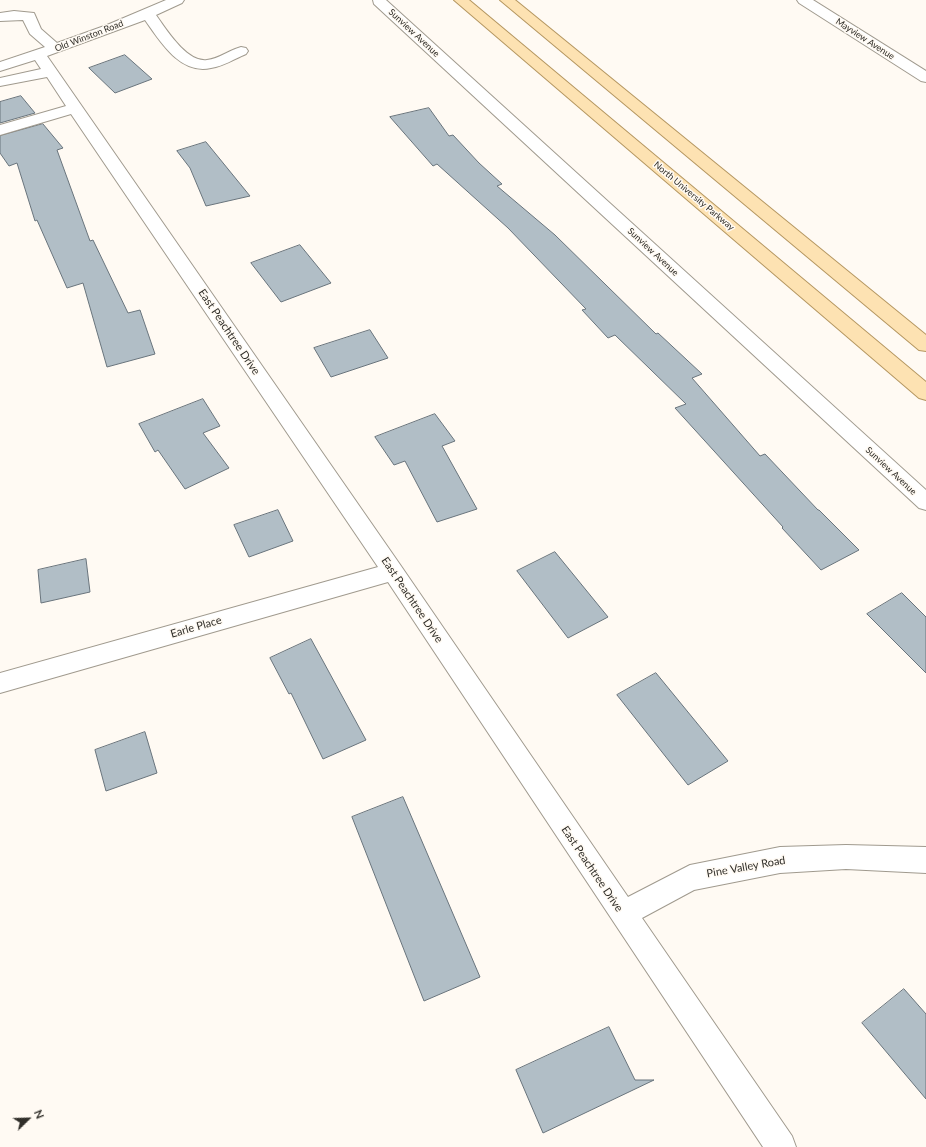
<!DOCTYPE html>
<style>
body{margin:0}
#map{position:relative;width:926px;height:1147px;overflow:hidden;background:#fffaf3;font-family:Lato,sans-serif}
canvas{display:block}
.north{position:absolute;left:8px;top:1099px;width:40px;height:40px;-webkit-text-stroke:3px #fffaf3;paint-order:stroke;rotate:67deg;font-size:11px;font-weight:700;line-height:16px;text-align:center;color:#302e29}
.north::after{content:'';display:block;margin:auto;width:14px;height:18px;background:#302e29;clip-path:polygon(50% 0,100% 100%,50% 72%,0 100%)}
</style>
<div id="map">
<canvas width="926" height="1147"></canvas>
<div class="north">N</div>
</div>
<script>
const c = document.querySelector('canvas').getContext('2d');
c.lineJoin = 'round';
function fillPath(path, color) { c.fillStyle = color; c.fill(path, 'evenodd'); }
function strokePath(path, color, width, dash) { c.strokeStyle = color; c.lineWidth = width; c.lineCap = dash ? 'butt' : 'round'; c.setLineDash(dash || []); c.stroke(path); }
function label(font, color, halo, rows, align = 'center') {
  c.font = font + ' Lato,sans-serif'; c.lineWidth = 3; c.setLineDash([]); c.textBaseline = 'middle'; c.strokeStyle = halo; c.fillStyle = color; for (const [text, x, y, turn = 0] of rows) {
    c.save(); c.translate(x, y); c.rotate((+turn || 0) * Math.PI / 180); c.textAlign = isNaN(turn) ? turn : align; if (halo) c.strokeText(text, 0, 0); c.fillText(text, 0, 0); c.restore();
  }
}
const building = new Path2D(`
 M125 55 152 79 115 93 89 68Z
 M21 96 35 113 0 123V102Z
 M429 108 449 136 453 135 479 163 502 184 497 186 555 235 656 334 658 333 702 374 692 378 760 456 765 454 818 510H819L859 550 821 570 782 528 783 527 675 408 686 404 615 335 608 338 582 310 586 309 508 228 437 164 433 166 390 117Z
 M43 124 63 148 57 150 90 241 93 240 128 313 140 310 155 354 107 367 83 283 67 288 37 220 35 221 17 163 9 166 0 153V136Z
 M206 142 250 196 206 206 190 168 177 151Z
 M300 245 331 283 281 302 251 263Z
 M370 330 388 358 331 377 314 348Z
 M203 399 220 426 203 433 229 468 185 489 158 450 155 452 139 424Z
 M435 414 455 441 442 446 477 509 437 522 405 461 394 465 375 437Z
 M278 510 293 541 249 557 234 525Z
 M555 552 608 617 568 638 517 571Z
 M86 559 90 592 41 603 38 570Z
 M902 593 926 617V673L867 614Z
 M311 639 366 740 323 759 291 693 289 694 270 658Z
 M656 673 728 761 688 785 617 695Z
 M145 732 157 773 106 791 95 750Z
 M403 797 480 977 424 1001 352 817Z
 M904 989 926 1014V1099L862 1023Z
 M609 1027 635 1080H654L543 1133 516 1070Z`);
fillPath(building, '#b1bec6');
strokePath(building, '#69747c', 1);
const minor = new Path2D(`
 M166 0H184L182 3 156 15C166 29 187 63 207 60 219 59 229 50 241 47L246 48 248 51 246 54C234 59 224 66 211 68 180 75 160 41 145 20L47 56 401 566 628 897 690 865 780 847 846 845 926 847V873L846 869 780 873 694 890 642 918 792 1136 796 1147H763L388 582 0 693V673L378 567 71 114 0 135V125L66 106 47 77 0 86V78L41 69 35 60 0 71V62L45 47 30 34 23 20 0 21V13L14 11 34 13 41 29 57 43 107 25Z
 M373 0H386L926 490V510L919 508 374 4Z
 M797 0H813L926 71V82L921 81 799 3Z`);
const major = new Path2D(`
 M454 0H469L926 382V400L919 398Z
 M500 0H515L926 335V351L919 350Z`);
strokePath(minor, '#a09a8e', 2);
strokePath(major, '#b59761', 2);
fillPath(minor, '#fff');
fillPath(major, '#fde2b2');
label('9px', '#302e29', '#fffaf3', [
 ["Sunview Avenue",414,33,43],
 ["Old Winston Road",89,36,-21],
 ["Mayview Avenue",865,39,33],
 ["North University Parkway",694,196,40],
 ["Sunview Avenue",653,252,43],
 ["Sunview Avenue",891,471,43]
]);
label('11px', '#302e29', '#fffaf3', [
 ["East Peachtree Drive",229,332,56],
 ["East Peachtree Drive",412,600,56],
 ["Earle Place",196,627,-16],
 ["Pine Valley Road",746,867,-10],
 ["East Peachtree Drive",592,869,56]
]);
</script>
